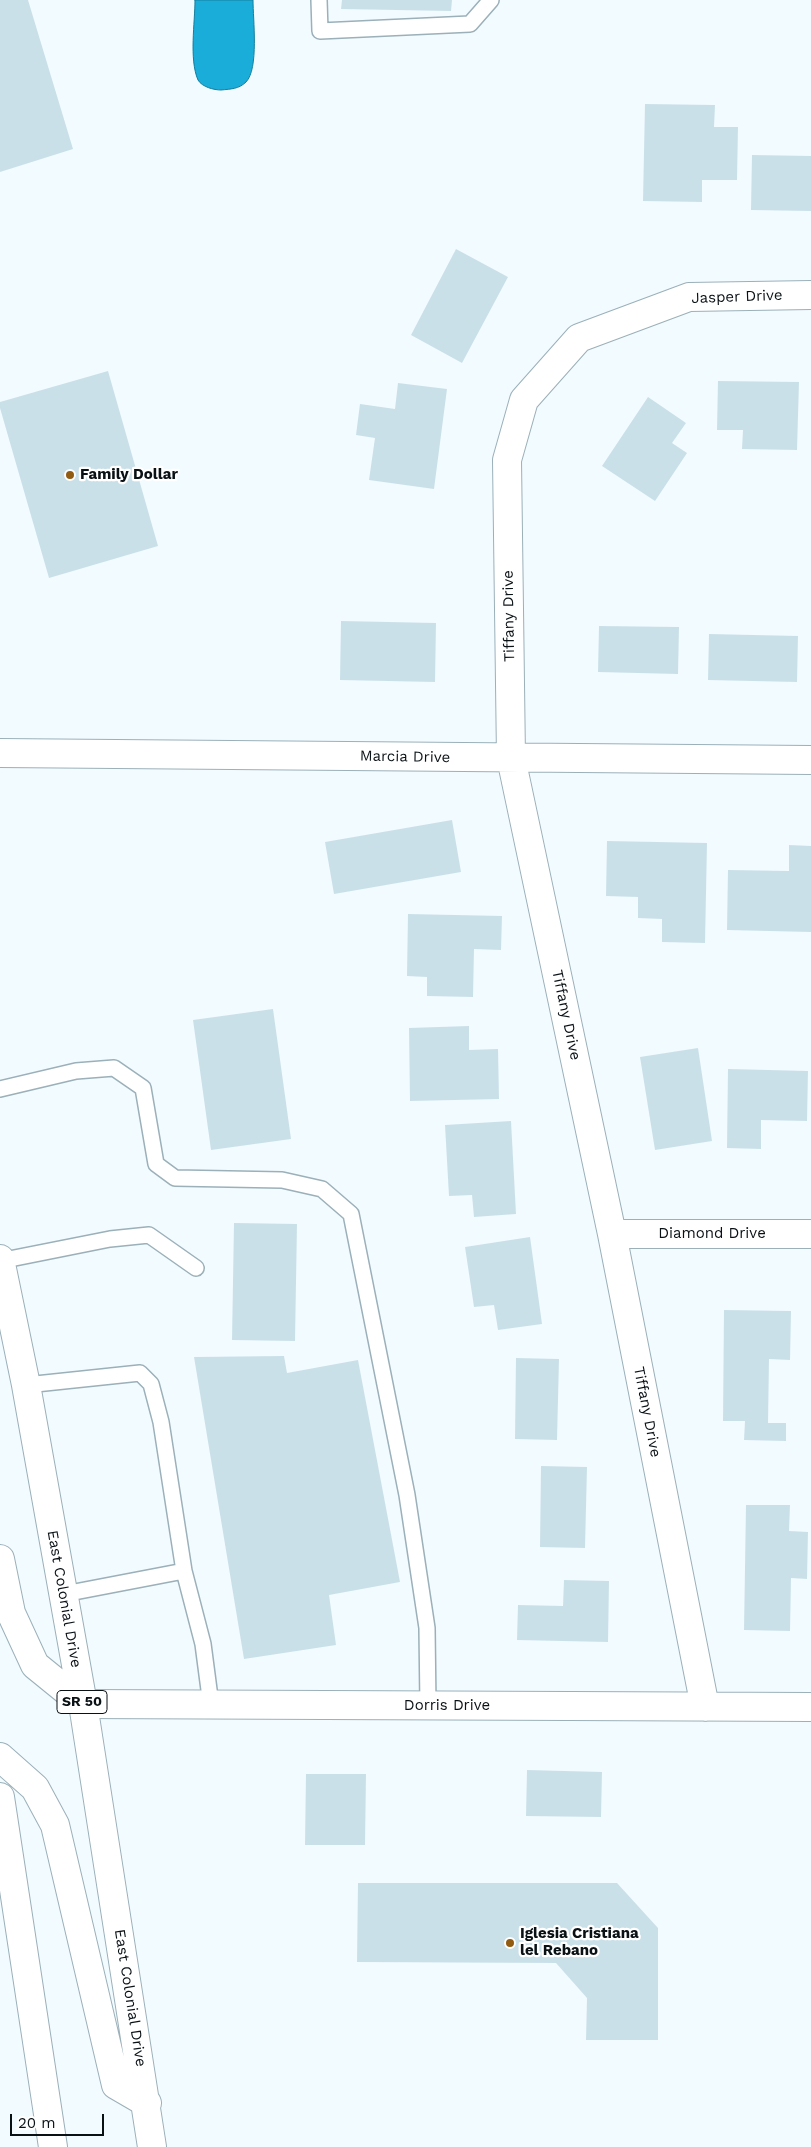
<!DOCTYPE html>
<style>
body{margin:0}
#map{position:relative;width:811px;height:2147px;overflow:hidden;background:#f2fbff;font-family:"Work Sans",sans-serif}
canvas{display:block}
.scale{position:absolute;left:10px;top:2114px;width:94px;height:22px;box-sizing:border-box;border:2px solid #0a1115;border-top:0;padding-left:6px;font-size:15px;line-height:18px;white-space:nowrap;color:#0a1115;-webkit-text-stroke:4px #fff;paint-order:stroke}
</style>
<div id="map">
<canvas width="811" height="2147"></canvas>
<div class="scale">20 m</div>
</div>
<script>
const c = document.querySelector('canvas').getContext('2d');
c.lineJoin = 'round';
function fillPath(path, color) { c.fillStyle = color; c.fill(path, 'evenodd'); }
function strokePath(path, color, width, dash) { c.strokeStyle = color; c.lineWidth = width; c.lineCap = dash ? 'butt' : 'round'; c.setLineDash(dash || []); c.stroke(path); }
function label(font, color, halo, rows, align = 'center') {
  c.font = font + ' "Work Sans",sans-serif'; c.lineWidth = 4.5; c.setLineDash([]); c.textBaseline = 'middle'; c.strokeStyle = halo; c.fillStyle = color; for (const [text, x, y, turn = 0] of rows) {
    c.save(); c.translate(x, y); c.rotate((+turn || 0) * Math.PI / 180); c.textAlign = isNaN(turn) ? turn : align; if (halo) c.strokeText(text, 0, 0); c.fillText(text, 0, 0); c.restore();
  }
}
const water = new Path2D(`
 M195 0H253C253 19 259 69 246 82 239 89 231 89 221 90 214 90 202 87 198 80 189 59 195 23 195 0Z`);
fillPath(water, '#1aadd9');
strokePath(water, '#157e9e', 1);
fillPath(new Path2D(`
 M0 0H28L73 149 0 172Z
 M342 0H452L451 11 341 9Z
 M645 104 715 105 714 127H738L737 180H702V202L643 201Z
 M752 155 811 156V211L751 210Z
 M456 249 508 277 462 363 411 335Z
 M108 371 158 546 49 578 0 408V402Z
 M718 381 799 382 797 450 742 449 743 430H717Z
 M398 383 447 389 434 489 369 480 375 438 356 435 360 404 395 409Z
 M648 397 686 423 672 443 687 453 655 501 602 466Z
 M341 621 436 623 435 682 340 680Z
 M599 626 679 627 678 674 598 672Z
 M709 634 798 636 797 682 708 680Z
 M452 820 461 872 334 894 325 842Z
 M607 841 707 843 705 943 662 942V919L638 918V897L606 896Z
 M789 845 811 846V932L727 930 728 870 789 871Z
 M408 914 502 916 501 950 474 949 473 997 427 996V977L407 976Z
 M273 1009 291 1139 211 1150 193 1020Z
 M469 1026V1050L498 1049 499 1099 410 1101 409 1028Z
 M698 1048 712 1141 655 1150 640 1057Z
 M728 1069 808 1071 807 1121 761 1120V1149L727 1148Z
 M511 1121 516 1214 474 1217 472 1195 449 1196 445 1125Z
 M234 1223 297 1224 295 1341 232 1340Z
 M530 1237 542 1324 498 1330 494 1305 474 1307 465 1247Z
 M724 1310 791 1311 790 1360 769 1359 768 1423H786V1441L744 1440 745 1421H723Z
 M284 1356 287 1373 358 1360 400 1582 329 1595 336 1645 244 1659 194 1357Z
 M516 1358 559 1359 557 1440 515 1439Z
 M541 1466 587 1467 585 1548 540 1547Z
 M746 1505H790L789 1531 808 1532 807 1579 791 1578 790 1631 744 1630Z
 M564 1580 609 1581 608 1642 517 1640 518 1605 563 1606Z
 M527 1770 602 1772 601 1817 526 1816Z
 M306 1774H366L365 1845H305Z
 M358 1883H617L658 1928V2040H586L587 1998 556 1963 357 1962Z`), '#cae0e9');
const service = new Path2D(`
 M319 0 320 31 470 24 491 0
 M0 1089 76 1071 114 1068 143 1088 156 1164 175 1178 282 1180 322 1189 351 1214 407 1495 427 1628 428 1706
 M0 1261 110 1239 149 1235 196 1268
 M26 1385 140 1373 151 1384 161 1422 184 1571 203 1644 211 1705
 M64 1594 184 1571`);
const minor = new Path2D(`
 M0 753 811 760
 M612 1234H811
 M83 1704 811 1707
 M705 1707 612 1234 511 758 507 460 524 400 579 338 689 297 811 295`);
const trunk = new Path2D(`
 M0 1259 26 1385 83 1704 152 2147
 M0 1559 11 1613 35 1665 83 1704
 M0 1757 35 1788 55 1825 116 2085 147 2103
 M0 1797 53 2147`);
strokePath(service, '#9bb0b9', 18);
strokePath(minor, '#9bb0b9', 30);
strokePath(trunk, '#9bb0b9', 30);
strokePath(service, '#fff', 15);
strokePath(minor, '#fff', 28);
strokePath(trunk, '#fff', 28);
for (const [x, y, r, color] of [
 [70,475,5,"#925b12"],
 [510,1943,5,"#925b12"]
]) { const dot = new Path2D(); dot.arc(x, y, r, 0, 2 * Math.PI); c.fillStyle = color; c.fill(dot); strokePath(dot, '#fff', 2); }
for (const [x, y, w] of [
 [82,1702,50]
]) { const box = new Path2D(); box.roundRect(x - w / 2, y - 11.5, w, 23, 4); c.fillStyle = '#fff'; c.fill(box); strokePath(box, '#0a1115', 1); }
label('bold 14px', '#0a1115', null, [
 ["SR 50",82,1702]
]);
label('15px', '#0a1115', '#fff', [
 ["Jasper Drive",737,297,-2],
 ["Tiffany Drive",509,616,-91],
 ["Marcia Drive",405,757,1],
 ["Tiffany Drive",566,1015,78],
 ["Diamond Drive",712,1234],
 ["Tiffany Drive",647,1412,79],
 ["East Colonial Drive",64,1599,80],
 ["Dorris Drive",447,1706],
 ["East Colonial Drive",130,1998,81]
]);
label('bold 15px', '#0a1115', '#fff', [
 ["Family Dollar",80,475],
 ["Iglesia Cristiana",520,1934],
 ["lel Rebano",520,1951]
], 'left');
</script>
